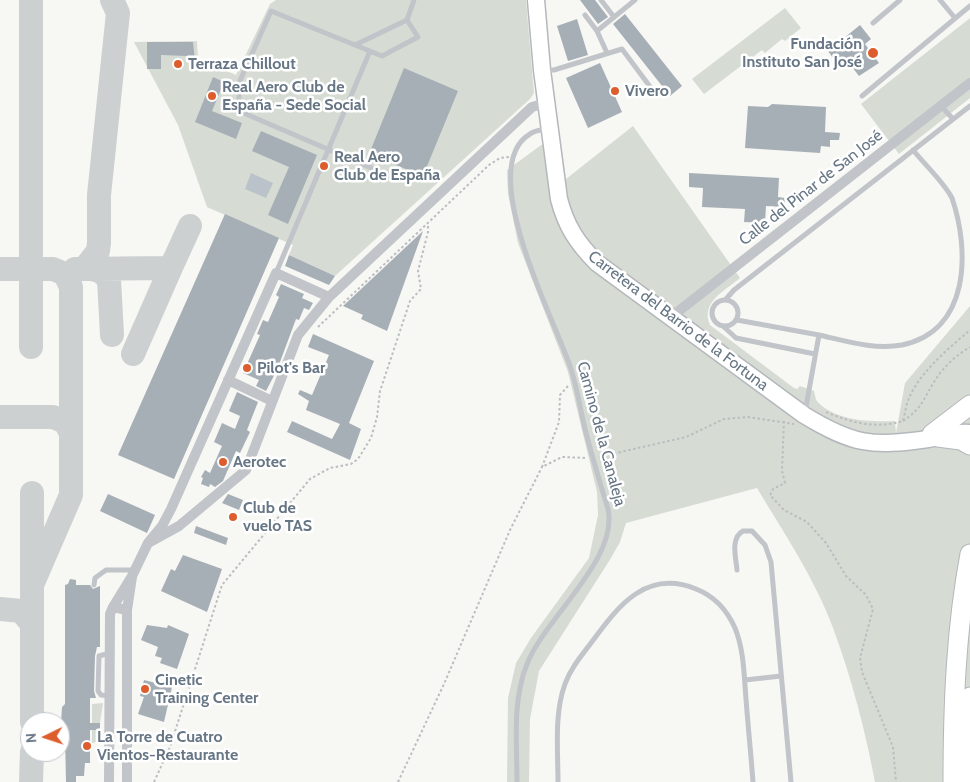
<!DOCTYPE html>
<meta charset="utf-8">
<style>
body{margin:0}
#map{position:relative;width:970px;height:782px;overflow:hidden;background:#f7f7f4;font-family:Cabin,sans-serif}
canvas{display:block}
.north{position:absolute;left:20px;top:712px;width:50px;height:50px;box-sizing:border-box;background:#fff;border:1px solid #c2c8ce;border-radius:50%;rotate:266deg;font-size:14px;font-weight:700;line-height:20px;text-align:center;color:#677685}
.north::after{content:'';display:block;margin:auto;width:18px;height:22px;background:#de5d2d;clip-path:polygon(50% 0,100% 100%,50% 72%,0 100%)}
</style>
<div id="map">
<canvas width="970" height="782"></canvas>
<div class="north">N</div>
</div>
<script>
const c = document.querySelector('canvas').getContext('2d');
c.lineJoin = 'round';
function fillPath(path, color) { c.fillStyle = color; c.fill(path, 'evenodd'); }
function strokePath(path, color, width, dash) { c.strokeStyle = color; c.lineWidth = width; c.lineCap = dash ? 'butt' : 'round'; c.setLineDash(dash || []); c.stroke(path); }
function label(font, color, halo, rows, align = 'center') {
  c.font = font + ' Cabin,sans-serif'; c.lineWidth = 5; c.setLineDash([]); c.textBaseline = 'middle'; c.strokeStyle = halo; c.fillStyle = color; for (const [text, x, y, turn = 0] of rows) {
    c.save(); c.translate(x, y); c.rotate((+turn || 0) * Math.PI / 180); c.textAlign = isNaN(turn) ? turn : align; if (halo) c.strokeText(text, 0, 0); c.fillText(text, 0, 0); c.restore();
  }
}
fillPath(new Path2D(`
 M276 0H526L534 93 530 99 335 276 289 255 293 245 207 207 178 125 134 42 197 41 198 59 236 75 270 4Z
 M785 8 801 28 785 41 782 39 765 53 762 50 704 94 692 79Z
 M970 18V98L899 154 861 104Z
 M633 126 740 278C725 291 700 302 710 325L794 388 797 389 800 386 814 391 816 400C833 421 870 422 895 421L896 433 905 383 970 306V782H875C865 730 852 679 833 628 815 579 784 533 757 488L626 523 620 542 611 558 539 671 530 719 529 782H507L508 698 516 663 531 638 589 558 598 515 597 492 568 372 518 243 508 194 507 170 559 132 566 179Z
 M103 703 100 723H92V704Z
 M92 730H100V738L102 741 92 743Z`), '#d6dcd4');
fillPath(new Path2D(`
 M251 173 273 183 266 198 245 189Z`), '#b9c3c9');
strokePath(new Path2D(`
 M0 269H53L65 274 71 287V495L32 585
 M75 269 167 268 173 263 190 226
 M84 269 98 251 99 243V195L118 13 112 0
 M92 269 100 271 109 279 112 335
 M31 347V0
 M133 354 173 263
 M0 417H53L65 422 71 433
 M32 493V722
 M0 609 21 611 32 624
 M31 782 32 752`), '#ccd0d1', 24);
fillPath(new Path2D(`
 M580 0H595L608 17 598 24Z
 M625 14 682 86 670 96 613 24Z
 M577 19 588 55 568 61 557 26Z
 M860 25 871 39 865 44 879 63 859 76 846 59 838 65 828 51Z
 M147 42H193L195 60H187V56L161 55V69H147Z
 M600 63 622 112 588 128 566 78Z
 M404 68 458 91 423 176 369 154Z
 M213 77 224 82 212 111 242 123 236 139 195 122Z
 M772 104 826 107 825 132 840 133 839 140H830V147L821 146 820 153 745 148 748 106 768 107Z
 M261 131 317 155 288 224 268 215 289 167 252 151Z
 M689 173 779 178 778 197 785 198 784 207 766 206 765 223 744 222 745 209 702 207 703 188 689 187Z
 M225 214 279 238 174 479 118 455Z
 M423 231 387 331 361 319 363 315 343 306Z
 M289 255 335 276 329 285 285 266Z
 M281 284 304 294 302 298 313 303 309 310 304 308 299 320 296 319 277 370 266 391 256 386 259 380 243 373 260 335 257 334 263 320 268 322 279 297 276 295Z
 M313 334 374 361 349 423 361 429 350 460 287 432 292 421 332 439 340 424 306 410 309 401 298 394 300 390 312 395 329 355 308 347Z
 M237 392 258 402 247 430 250 432 240 453 236 451 223 481 215 487 210 484 209 487 201 484 203 478 201 477 205 470 210 473 222 446 214 442 222 423 235 429 240 416 229 411Z
 M108 494 155 515 147 533 100 511Z
 M228 494 243 500 239 510 222 503Z
 M196 526 228 538 226 545 194 533Z
 M183 555 222 569 207 612 161 591 171 569 175 571Z
 M70 579 76 580V585H90L93 589 100 586V647H97L95 656 94 691 96 698H90V723H100V730H90V763H85L84 776H76V782H66L65 737H60L62 707 65 704V585L68 584Z
 M147 625 167 628 168 625 189 634 177 669 160 663 162 658 155 656 158 647 141 640Z
 M144 680 172 687 164 722 138 714 144 697 140 696Z`), '#a7afb6');
const primary = new Path2D(`
 M536 0 542 70 559 199C566 226 577 243 597 263L804 415C853 445 872 447 928 439 942 437 956 431 970 433`);
const motorway = new Path2D(`
 M932 434 970 405
 M938 437 961 440 970 445
 M953 782C953 705 956 629 970 554
 M968 782 970 697`);
strokePath(primary, '#b4b8bc', 19);
strokePath(motorway, '#b4b7bb', 21);
strokePath(new Path2D(`
 M318 327 489 165 500 158 509 157
 M568 386 560 395 559 422 542 467 562 457 587 458
 M826 412C852 423 875 429 903 421 905 414 906 405 909 398 921 371 948 349 970 330
 M784 421 782 471 785 483 773 489 770 495 784 510 807 522 826 543 846 576 866 595 873 609 860 658 862 672 893 747 896 782
 M903 421C923 408 924 397 936 379 943 367 958 354 970 347
 M599 457 686 437 724 419 748 417 794 424
 M154 782 170 747 222 585 310 479 330 468 351 464 358 459 371 438 377 417 380 391 410 301 421 289 418 271 428 232V223
 M398 782 444 684 510 530 542 467`), '#bbbdc0', 2, [2.5, 2.5]);
strokePath(new Path2D(`
 M601 0 614 17
 M940 0 955 18
 M585 15 597 31 607 53
 M407 20 418 37 382 56 355 45 407 20 414 0
 M873 23 900 0
 M597 31 635 0
 M355 45 271 11 239 83V100L246 114 397 179
 M545 70H554L622 49 654 92
 M862 96 970 6
 M941 106 953 119
 M276 273 370 51
 M726 299 734 290 970 106
 M712 313a13 13 0 1 1 26 0a13 13 0 1 1-26 0Z
 M737 320 819 335
 M723 326 736 338 815 354
 M805 412 819 335C846 341 874 350 902 345 970 331 970 251 952 198 943 181 925 165 913 150
 M737 570C736 558 730 538 743 531H752L765 545 771 562 791 782
 M94 585 95 578 106 570H135
 M110 653 99 656 98 691 101 695 110 696
 M745 680 781 676
 M517 782C517 744 512 701 527 664 545 618 619 559 608 509 600 483 592 456 585 429 580 408 577 386 570 366 555 321 474 167 530 134 535 130 542 130 548 129
 M558 782C558 750 554 714 565 684 571 667 583 654 594 639 619 605 647 569 696 589 714 596 727 610 735 628 744 650 744 675 746 699 748 726 751 754 753 782`), '#c1c4c8', 5);
strokePath(new Path2D(`
 M671 317 970 83
 M228 380 272 401
 M148 543 179 526 246 470 298 335 329 297 532 107 546 103
 M113 607 132 576 148 543 162 526 171 509 276 273 329 297
 M127 610 132 577
 M109 782 110 614 113 607 127 610V782`), '#c1c4c8', 10);
strokePath(primary, '#fff', 16);
strokePath(motorway, '#fff', 19);
for (const [x, y, r, color] of [
 [873,53,6,"#de5d2d"],
 [178,64,5,"#de5d2d"],
 [615,91,5,"#de5d2d"],
 [212,96,5,"#de5d2d"],
 [324,166,5,"#de5d2d"],
 [247,368,5,"#de5d2d"],
 [223,462,5,"#de5d2d"],
 [233,517,5,"#de5d2d"],
 [145,689,5,"#de5d2d"],
 [87,746,5,"#de5d2d"]
]) { const dot = new Path2D(); dot.arc(x, y, r, 0, 2 * Math.PI); c.fillStyle = color; c.fill(dot); strokePath(dot, '#fff', 2); }
label('bold 16px', '#677685', '#fff', [
 ["Fundación",862,44,"right"],
 ["Instituto San José",862,62,"right"],
 ["Terraza Chillout",188,64],
 ["Real Aero Club de",222,87],
 ["España - Sede Social",222,105],
 ["Vivero",625,91],
 ["Real Aero",334,157],
 ["Club de España",334,175],
 ["Pilot's Bar",257,368],
 ["Aerotec",233,462],
 ["Club de",243,508],
 ["vuelo TAS",243,526],
 ["Cinetic",155,680],
 ["Training Center",155,698],
 ["La Torre de Cuatro",97,737],
 ["Vientos-Restaurante",97,755]
], 'left');
label('16px', '#677685', '#fff', [
 ["Calle del Pinar de San José",811,188,-38],
 ["Carretera del Barrio de la Fortuna",678,321,37],
 ["Camino de la Canaleja",601,434,75]
]);
</script>
